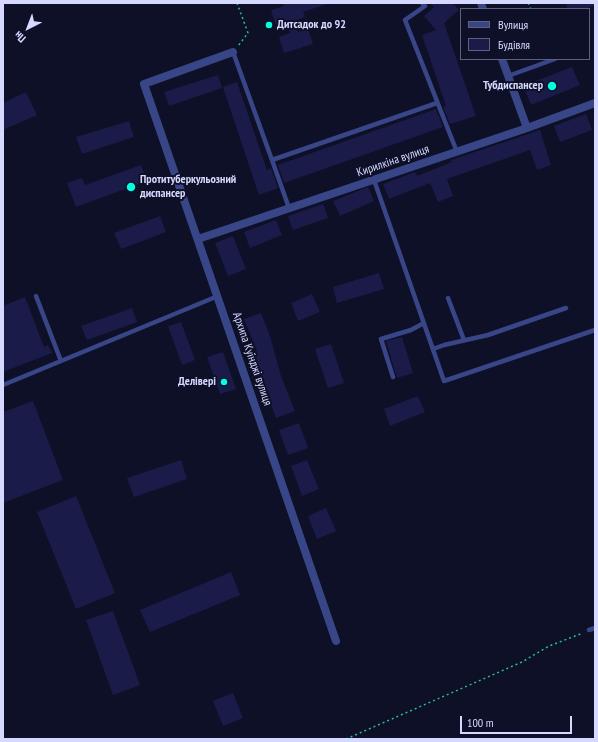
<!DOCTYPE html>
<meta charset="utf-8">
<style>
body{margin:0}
#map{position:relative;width:598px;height:742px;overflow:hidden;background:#0e1027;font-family:"PT Sans Narrow",sans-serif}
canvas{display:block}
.frame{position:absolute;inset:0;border:4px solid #d5d9ff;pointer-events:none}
.legend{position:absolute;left:460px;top:8px;width:130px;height:52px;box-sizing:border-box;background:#0e1027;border:1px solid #5e607d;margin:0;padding:5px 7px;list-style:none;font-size:12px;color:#d5d9ff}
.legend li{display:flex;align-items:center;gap:8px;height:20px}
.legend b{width:20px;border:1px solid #5e607d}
.north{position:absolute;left:8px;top:8px;width:40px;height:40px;-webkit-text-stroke:3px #0e1027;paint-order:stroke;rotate:222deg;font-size:11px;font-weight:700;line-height:16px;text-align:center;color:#d5d9ff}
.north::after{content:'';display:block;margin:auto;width:14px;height:18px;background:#d5d9ff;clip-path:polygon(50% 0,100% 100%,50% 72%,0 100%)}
.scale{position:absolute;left:460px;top:716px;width:112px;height:18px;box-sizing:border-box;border:2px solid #d5d9ff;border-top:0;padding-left:5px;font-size:12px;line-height:14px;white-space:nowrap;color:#d5d9ff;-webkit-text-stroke:3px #0e1027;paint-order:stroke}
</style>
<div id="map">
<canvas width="598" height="742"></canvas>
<div class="frame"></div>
<ul class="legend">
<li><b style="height:5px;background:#384688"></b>Вулиця</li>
<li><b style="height:11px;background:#1a1b49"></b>Будівля</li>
</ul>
<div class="north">Пн</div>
<div class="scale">100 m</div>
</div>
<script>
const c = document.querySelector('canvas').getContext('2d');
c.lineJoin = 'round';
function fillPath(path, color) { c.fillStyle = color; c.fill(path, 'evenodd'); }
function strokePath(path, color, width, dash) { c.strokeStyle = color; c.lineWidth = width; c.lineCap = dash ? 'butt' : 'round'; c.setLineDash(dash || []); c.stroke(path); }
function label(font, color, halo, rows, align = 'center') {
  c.font = font + ' "PT Sans Narrow",sans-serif'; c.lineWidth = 4; c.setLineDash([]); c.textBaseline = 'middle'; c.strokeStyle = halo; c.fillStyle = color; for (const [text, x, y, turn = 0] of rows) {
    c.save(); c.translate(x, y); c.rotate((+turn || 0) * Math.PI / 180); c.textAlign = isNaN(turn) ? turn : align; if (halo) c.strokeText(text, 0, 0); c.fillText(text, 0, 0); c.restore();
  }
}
fillPath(new Path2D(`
 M283 3H326L327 4 303 12 305 17 294 21 298 32 308 28 313 44 284 53 279 37 290 33 286 22 276 26 271 10 284 6Z
 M430 3H453L459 10 444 23 476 116 450 124 443 107 446 106 422 35 436 30 424 16 434 7Z
 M566 3H595V5L585 9H568Z
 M572 67 580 85 531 105 523 86Z
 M218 75 222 88 169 106 164 92Z
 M237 82 267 170 271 168 278 188 259 195 223 87Z
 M26 92 37 115 3 130V103Z
 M436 109 443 127 284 183 278 165Z
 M586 114 592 130 560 142 554 126Z
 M129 121 134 137 82 154 76 137Z
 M540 130 551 165 537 170 530 150 447 179 453 196 438 202 430 183 389 199 383 184 415 172 417 176 452 162 451 160Z
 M141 165 147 181 76 207 67 183 82 178 85 185Z
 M368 187 374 201 340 216 333 201Z
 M323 204 328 218 293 230 288 216Z
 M160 216 166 232 121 249 114 233Z
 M276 220 282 235 250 248 244 232Z
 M233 236 246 269 228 276 215 243Z
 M379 273 384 289 337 303 333 287Z
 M312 294 320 312 298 321 291 303Z
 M25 297 44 347 48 345 52 353 3 372V306Z
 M132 308 137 322 87 340 81 326Z
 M261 313 270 336 281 376 295 411 276 418 266 392 253 352 257 351 244 319Z
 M181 322 195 360 182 365 168 326Z
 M402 337 413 373 397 378 386 341Z
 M331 344 344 383 328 388 315 349Z
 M223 352 236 389 220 394 207 357Z
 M418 396 425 412 390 426 384 409Z
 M33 401 63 480 3 503V412Z
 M299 423 308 448 288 455 279 430Z
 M181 460 187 479 134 497 127 478Z
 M307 460 319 489 302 496 291 466Z
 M76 496 115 593 76 609 37 512Z
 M326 508 336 531 317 539 308 516Z
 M231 572 240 595 150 632 140 610Z
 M113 611 140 685 113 695 86 620Z
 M233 693 243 718 223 726 213 701Z`), '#1a1b49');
strokePath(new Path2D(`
 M237 3 248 33 238 46
 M528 3 531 9
 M346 739 522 662 549 646 583 633`), '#2abd94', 1.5, [2, 3]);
strokePath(new Path2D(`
 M422 3 425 6 405 20 457 152
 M233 52 272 160
 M508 76 555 59
 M374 180 444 381 595 330
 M289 208 272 160 437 103
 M36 296 61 361
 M448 298 464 340
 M433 349 444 345 488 335 566 308
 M393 377 381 339 411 330 424 323
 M3 385 218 296
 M589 630 595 628`), '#384688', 4.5);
strokePath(new Path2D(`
 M481 3 483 9
 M233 52 144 84 336 641
 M502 59 527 128
 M198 239 527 128 595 103`), '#384688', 8);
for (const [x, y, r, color] of [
 [269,25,4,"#01ffe0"],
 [552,86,5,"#01ffe0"],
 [131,187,5,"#01ffe0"],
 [224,382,4,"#01ffe0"]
]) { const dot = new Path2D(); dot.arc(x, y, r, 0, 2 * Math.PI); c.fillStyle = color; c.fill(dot); strokePath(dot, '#0e1027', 1.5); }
label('bold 12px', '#d5d9ff', '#0e1027', [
 ["Дитсадок до 92",277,25],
 ["Тубдиспансер",543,86,"right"],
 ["Протитуберкульозний",140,180],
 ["диспансер",140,194],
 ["Делівері",216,382,"right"]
], 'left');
label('12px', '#d5d9ff', '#0e1027', [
 ["Кирилкіна вулиця",393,161,-19],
 ["Архипа Куїнджі вулиця",252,359,71]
]);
</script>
